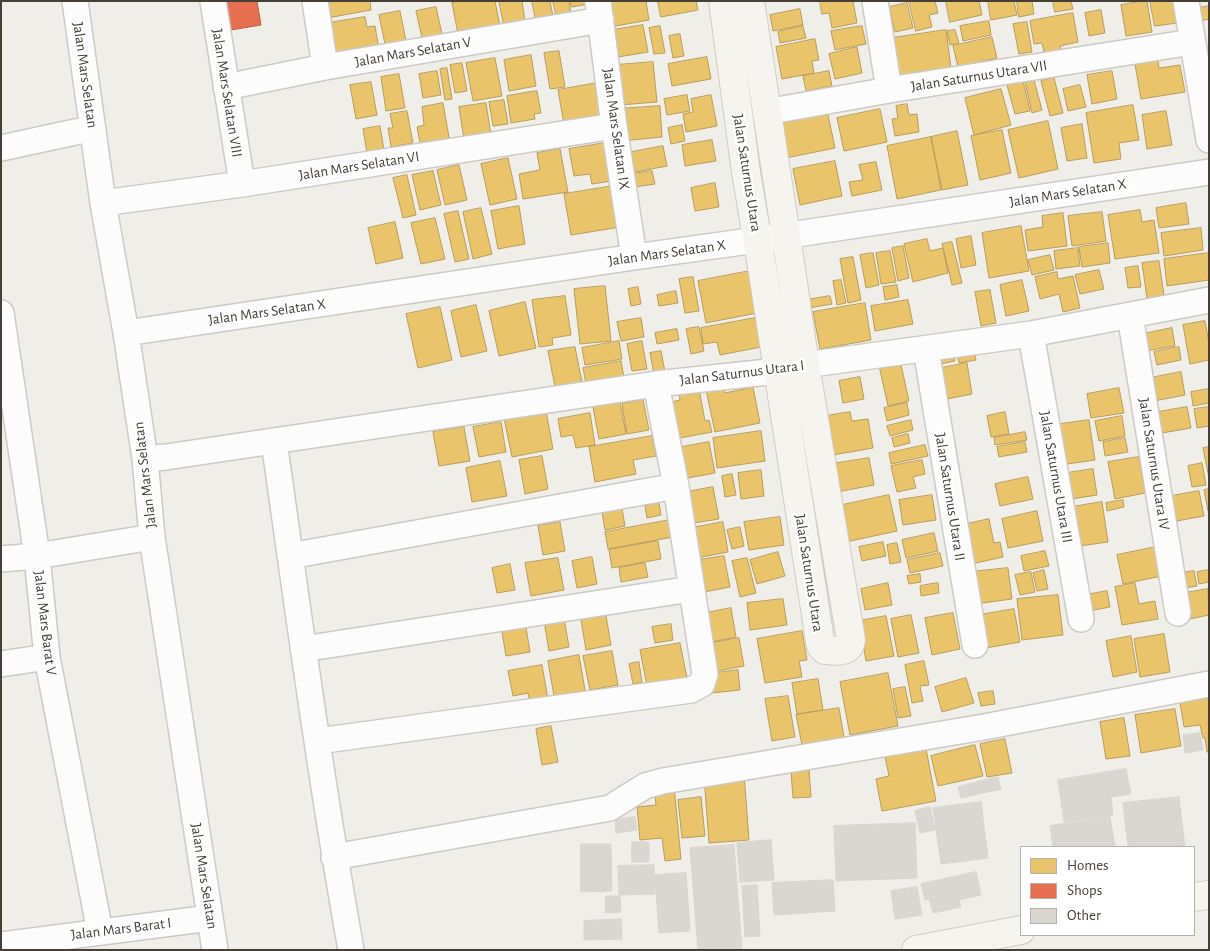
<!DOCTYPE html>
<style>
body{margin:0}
#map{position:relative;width:1210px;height:951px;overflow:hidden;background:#f0eee9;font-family:"Alegreya Sans",sans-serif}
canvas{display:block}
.frame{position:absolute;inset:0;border:2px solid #453f35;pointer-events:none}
.legend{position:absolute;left:1020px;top:846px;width:175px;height:90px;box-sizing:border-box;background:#fff;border:1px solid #b5b2ae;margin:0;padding:6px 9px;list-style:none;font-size:15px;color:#453f35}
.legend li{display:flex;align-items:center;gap:10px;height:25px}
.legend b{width:25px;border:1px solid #b5b2ae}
</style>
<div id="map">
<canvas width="1210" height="951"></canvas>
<div class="frame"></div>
<ul class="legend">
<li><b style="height:14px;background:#e9c46a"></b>Homes</li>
<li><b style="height:14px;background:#e76f51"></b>Shops</li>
<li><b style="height:14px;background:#dad7d1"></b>Other</li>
</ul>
</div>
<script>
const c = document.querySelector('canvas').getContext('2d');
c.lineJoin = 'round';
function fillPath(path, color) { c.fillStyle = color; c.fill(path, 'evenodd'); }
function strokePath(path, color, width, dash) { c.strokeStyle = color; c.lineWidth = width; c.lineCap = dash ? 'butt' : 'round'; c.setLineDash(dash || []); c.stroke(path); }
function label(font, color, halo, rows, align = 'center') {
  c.font = font + ' "Alegreya Sans",sans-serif'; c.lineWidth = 5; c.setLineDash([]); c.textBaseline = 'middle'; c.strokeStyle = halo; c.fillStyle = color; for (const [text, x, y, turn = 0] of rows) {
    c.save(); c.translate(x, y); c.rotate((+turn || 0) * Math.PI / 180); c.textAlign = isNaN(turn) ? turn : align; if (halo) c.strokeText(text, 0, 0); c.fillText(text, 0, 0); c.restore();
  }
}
const homes = new Path2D(`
 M318 1H370L371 10 322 19Z
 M460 1H495L501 31 459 39 452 3Z
 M499 1H522L525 21 504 25Z
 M532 1H550L555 27 538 30Z
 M553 1H569L571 15 557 18Z
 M570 1H587L588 4 572 7Z
 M605 1H646L649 20 610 27Z
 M658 1H696L698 10 661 17Z
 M820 1H853L857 23 832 28 829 13 822 14Z
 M909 1H935L938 13 929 15 932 27 916 31Z
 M946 1H979L982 15 950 22Z
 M988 1H1014L1017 15 991 20Z
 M1017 1H1032L1034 14 1019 17Z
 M1053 1H1071L1073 9 1055 12Z
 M1143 1H1147L1152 32 1126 36 1121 5Z
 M1150 1H1173L1177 23 1155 26Z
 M907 3 913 28 895 32 889 7Z
 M1209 6V19L1201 21 1199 8Z
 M436 7 442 34 422 38 416 11Z
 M800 9 803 25 773 31 770 15Z
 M1101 10 1105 33 1089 36 1085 13Z
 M400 11 406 41 385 44 379 15Z
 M1073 13 1078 42 1060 46 1061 54 1045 57 1042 43 1034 44 1030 21Z
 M365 17 367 27 375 26 379 50 336 59 329 23Z
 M989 21 991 35 963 41 960 26Z
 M1027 22 1032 52 1019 54 1013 24Z
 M643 25 648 52 618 57 613 30Z
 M660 26 665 53 654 54 649 28Z
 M803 26 806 38 780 43 778 32Z
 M862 26 866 44 835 50 831 31Z
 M946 30 951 68 898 76 892 38Z
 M955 30 959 43 950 45 947 31Z
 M680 34 684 56 673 58 669 36Z
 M992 37 997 58 958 67 953 46Z
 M815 39 819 60 812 61 814 73 782 79 776 47Z
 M857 47 862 73 835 79 829 54Z
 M559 51 565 87 550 89 544 53Z
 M531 55 536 86 509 91 504 60Z
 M707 57 711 79 672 86 668 64Z
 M495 58 502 96 473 101 466 63Z
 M1158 61 1159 68 1180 65 1185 92 1141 99 1135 64Z
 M653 62 657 102 620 105 617 65Z
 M462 63 467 91 455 93 450 65Z
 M447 68 452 99 445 100 440 69Z
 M437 71 441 95 423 98 419 74Z
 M829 71 832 86 806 91 803 76Z
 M1112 71 1117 99 1092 104 1087 75Z
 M399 74 405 108 386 111 381 77Z
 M1054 78 1063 113 1050 116 1041 81Z
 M1034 80 1042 110 1032 113 1025 82Z
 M1023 81 1030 111 1015 114 1007 85Z
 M371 82 377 115 356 119 350 85Z
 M597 83 603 117 564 124 558 90Z
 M1080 85 1086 107 1068 111 1063 89Z
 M1001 89 1011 125 974 135 965 98Z
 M537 91 541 113 534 114 535 119 511 123 507 96Z
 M687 95 690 111 667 115 664 99Z
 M711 95 717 126 686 132 683 114 693 112 691 99Z
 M504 100 508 124 493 126 489 102Z
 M443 103 450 143 421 148 417 127 424 125 422 107Z
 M486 103 492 142 465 146 459 107Z
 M907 104 909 115 917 114 919 132 895 136 892 119 898 118 896 106Z
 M1133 105 1139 140 1119 143 1121 159 1094 163 1086 113Z
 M660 106 662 137 622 141 619 109Z
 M880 109 887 142 844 151 837 118Z
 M827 110 835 148 781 159 773 121Z
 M407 111 413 143 391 147 388 128H393L390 114Z
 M1166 111 1172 145 1147 149 1142 115Z
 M1048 121 1058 169 1019 178 1008 130Z
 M1082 124 1087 158 1067 161 1061 128Z
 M682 125 685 141 671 144 668 128Z
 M380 126 384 150 367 153 363 129Z
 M1002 130 1011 173 980 180 971 136Z
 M957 131 968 185 942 190 931 137Z
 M931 137 941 190 897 199 887 146Z
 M712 140 716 161 685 166 682 145Z
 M605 143 612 181 592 184 590 174 574 176 569 149Z
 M663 146 667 166 630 173 627 153Z
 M560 149 568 192 523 199 519 174 540 170 537 153Z
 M508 158 517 199 490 205 481 164Z
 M835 161 842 196 800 205 793 169Z
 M876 162 882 190 852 196 849 182 863 180 859 165Z
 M459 165 467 200 445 205 437 170Z
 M433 171 441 205 420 210 412 175Z
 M652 171 655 184 628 188 626 175Z
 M407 175 416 215 403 218 393 178Z
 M715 183 719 207 695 211 691 188Z
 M613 186 620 227 571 235 564 194Z
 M1186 203 1189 224 1159 228 1156 208Z
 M519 206 525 244 498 249 491 211Z
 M481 208 492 254 473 259 463 212Z
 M1140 210 1142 222 1154 220 1159 253 1115 259 1108 215Z
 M458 211 469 259 455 262 444 214Z
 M1102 212 1106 241 1072 246 1068 216Z
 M1063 213 1067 246 1028 251 1025 230 1043 227 1042 216Z
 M435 218 445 259 421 264 411 223Z
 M395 222 403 258 376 264 368 228Z
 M1021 226 1029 271 989 278 982 233Z
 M1201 228 1203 250 1164 256 1161 233Z
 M971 236 976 265 961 268 956 239Z
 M927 239 930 251 943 248 948 273 913 282 904 244Z
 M952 242 962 283 952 285 942 244Z
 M1108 243 1110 263 1082 267 1079 247Z
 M903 246 909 278 898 281 892 248Z
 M1078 248 1080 266 1056 269 1054 251Z
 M890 251 896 282 881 284 876 253Z
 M873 253 879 285 866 288 860 255Z
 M1209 253V280L1167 286 1164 259Z
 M1050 255 1054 270 1032 275 1028 260Z
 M853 257 861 300 848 303 840 259Z
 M1159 261 1165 302 1148 305 1142 263Z
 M1138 266 1141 287 1128 288 1125 268Z
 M1099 270 1104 289 1080 294 1075 275Z
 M750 271 757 313 706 323 698 281Z
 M1057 272 1058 279 1073 276 1080 308 1063 312 1059 294 1040 299 1035 277Z
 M693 277 699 311 685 313 679 279Z
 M841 280 846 303 837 305 833 281Z
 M1022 280 1029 311 1006 316 1000 285Z
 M897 285 899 297 885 300 883 287Z
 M605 286 611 341 580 344 574 289Z
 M638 287 641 304 631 306 628 289Z
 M990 290 996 323 981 326 975 292Z
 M676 291 678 303 659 306 657 295Z
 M565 296 571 335 552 338 553 345 539 347 532 300Z
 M830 296 832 304 809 308 807 300Z
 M908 300 913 324 875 331 871 306Z
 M525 302 536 348 499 356 489 311Z
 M865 303 871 340 820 349 813 312Z
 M476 305 487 351 461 357 451 311Z
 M440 307 452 360 418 368 406 314Z
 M641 318 644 337 621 341 617 322Z
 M755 318 761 347 720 355 717 342 703 344 701 328Z
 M1205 321 1209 343V360L1190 364 1183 325Z
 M699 327 704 351 691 354 686 329Z
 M1172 328 1175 346 1146 351 1143 334Z
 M677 329 679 340 657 344 655 333Z
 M619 341 622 359 585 365 582 348Z
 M642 341 647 369 632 371 627 344Z
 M973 345 976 360 959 363 956 348Z
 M952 346 955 361 931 366Z
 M575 347 582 382 555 387 548 351Z
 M1179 347 1181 360 1157 365 1154 352Z
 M661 351 666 377 655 379 650 353Z
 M899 356 909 401 888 406 878 361Z
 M621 361 624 377 586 384 583 368Z
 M967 363 972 394 947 399 941 368Z
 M1181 372 1185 395 1149 402 1145 379Z
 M860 377 864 399 843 403 839 381Z
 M722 381 725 393 753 387 760 423 715 432 705 385Z
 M1119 388 1124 413 1091 418 1087 394Z
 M699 389 705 421 709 420 712 432 680 438 676 422H671L667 403 680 400 679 392Z
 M1209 389V403L1193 406 1191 392Z
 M643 400 649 430 627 434 622 404Z
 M620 402 626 434 599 439 593 407Z
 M907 403 909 415 887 421 884 408Z
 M1187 407 1191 428 1162 433 1158 412Z
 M1209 407V426L1197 428 1194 409Z
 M546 411 553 449 512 457 504 418Z
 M850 412 852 421 868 419 873 448 833 455 826 416Z
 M1005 412 1009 434 991 437 987 416Z
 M590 413 595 445 576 448 573 435 561 437 558 419Z
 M1122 416 1125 436 1099 441 1095 421Z
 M911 420 913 430 890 436 887 426Z
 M1089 420 1095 460 1060 465 1054 425Z
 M501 422 506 452 479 457 473 427Z
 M464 427 470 461 439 466 433 432Z
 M761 431 765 461 717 468 713 438Z
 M1025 432 1027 440 995 445 994 438Z
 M908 434 910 443 894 447 892 438Z
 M652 436 656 456 633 460 636 474 595 482 589 447Z
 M1125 438 1128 452 1105 456 1103 442Z
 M709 442 715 473 677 480 671 449Z
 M1025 442 1027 452 999 457 997 447Z
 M925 445 928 456 891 464 889 453Z
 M1209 447V478L1203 448Z
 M542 456 548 489 525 494 519 460Z
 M1139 457 1145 493 1115 499 1108 462Z
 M869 458 874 485 837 492 832 464Z
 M922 460 925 474 913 477 916 488 897 492 891 466Z
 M500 461 507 496 472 502 466 468Z
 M1202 463 1206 485 1192 487 1188 466Z
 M1093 469 1097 495 1065 500 1061 474Z
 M761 470 764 496 741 499 738 473Z
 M732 474 736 495 725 497 722 476Z
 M1028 477 1033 499 1000 506 995 484Z
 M713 487 719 519 687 524 682 493Z
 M1209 489V511H1208L1204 490Z
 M1199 491 1204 516 1171 522 1166 497Z
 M889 495 897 531 846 542 838 506Z
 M932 495 936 520 903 525 899 500Z
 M1123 500 1124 507 1107 511 1106 503Z
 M1102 502 1108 542 1072 547 1066 508Z
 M621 503 625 526 605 530 601 506Z
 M659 503 661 515 647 518 645 506Z
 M1037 511 1043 541 1008 548 1002 519Z
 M780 517 784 545 749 550 744 522Z
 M989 519 994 543 1000 542 1003 557 971 564 963 525Z
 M670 520 673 537 608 549 605 532Z
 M560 522 565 551 543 555 538 526Z
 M723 522 728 552 692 559 686 529Z
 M740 527 744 546 732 549 727 530Z
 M934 533 938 551 906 558 902 540Z
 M658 541 661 559 612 568 609 550Z
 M883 542 886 556 862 561 859 547Z
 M897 543 901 562 890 564 887 545Z
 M1156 547 1162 576 1123 584 1117 555Z
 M1045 551 1049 566 1024 571 1021 556Z
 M778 552 785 576 757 584 750 560Z
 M940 553 943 566 910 573 907 560Z
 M724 556 730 587 699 593 693 561Z
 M592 557 597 584 577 588 572 561Z
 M558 558 564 590 531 596 525 563Z
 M747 558 756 593 740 597 732 561Z
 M645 563 648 577 621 582 619 568Z
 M510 564 515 590 497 593 492 568Z
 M1008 568 1012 599 975 604 971 572Z
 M1044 570 1048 589 1037 591 1033 573Z
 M1209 570V582L1199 584 1197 572Z
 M1194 571 1197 586 1178 589 1176 574Z
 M1031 572 1035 592 1020 595 1015 575Z
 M920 574 921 582 909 584 907 576Z
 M888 583 892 605 865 610 861 589Z
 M938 583 939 593 921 596 920 586Z
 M1135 583 1139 604 1155 601 1158 619 1122 625 1115 587Z
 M1208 589 1209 615 1190 619 1185 593Z
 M1107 591 1110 607 1084 612 1081 596Z
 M1058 595 1063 635 1022 640 1017 599Z
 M783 599 787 625 750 630 747 603Z
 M731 608 736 637 707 643 701 614Z
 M1014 609 1020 642 986 648 980 615Z
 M605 610 611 645 586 650 580 614Z
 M953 613 960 649 932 655 925 618Z
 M911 615 919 653 898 657 891 619Z
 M886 616 894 656 866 661 859 621Z
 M564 618 569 647 549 651 544 621Z
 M525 621 530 652 506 656 501 626Z
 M671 624 673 640 655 643 652 627Z
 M802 631 807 660 799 661 802 677 765 683 757 639Z
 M1164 634 1170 672 1140 677 1134 639Z
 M1131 636 1137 672 1113 677 1106 641Z
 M739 638 744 666 707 673 701 645Z
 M680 643 687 678 647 686 640 650Z
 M612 651 618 685 590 690 583 656Z
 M579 655 586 696 555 702 548 661Z
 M924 661 929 685 920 686 923 701 912 703 905 665Z
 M639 662 642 682 633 684 629 664Z
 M542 665 549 705 531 709 528 693 513 696 508 671Z
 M738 670 740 690 711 693 709 674Z
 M888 673 898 726 850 735 840 682Z
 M966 678 974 703 942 712 935 687Z
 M818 679 823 710 797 714 792 683Z
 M905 687 911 716 898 718 893 689Z
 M993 691 995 704 981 706 978 693Z
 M788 696 795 737 772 741 765 699Z
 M1209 698V752H1207L1205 738H1203L1200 725 1184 727 1180 703Z
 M839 708 844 737 802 745 796 715Z
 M1175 709 1181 746 1141 753 1135 715Z
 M1124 718 1130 756 1106 759 1100 722Z
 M551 726 558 762 542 765 536 729Z
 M1005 739 1012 773 987 777 980 744Z
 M975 745 983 776 938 786 931 756Z
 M926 749 936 801 882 811 876 779 889 776 885 757Z
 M809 769 811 797 793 798 791 771Z
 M744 773 749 840 709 843 704 776Z
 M674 786 681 859 665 861 662 838 640 840 637 807 656 805 654 788Z
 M701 797 705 836 682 838 678 800Z`);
fillPath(homes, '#e9c46a');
strokePath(homes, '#b89c5a', 1);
const shops = new Path2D(`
 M226 1H257L261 25 231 30Z`);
fillPath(shops, '#e76f51');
strokePath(shops, '#b66149', 1);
const building = new Path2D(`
 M1200 733 1203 750 1185 753 1183 735Z
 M1126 769 1131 794 1111 797 1113 815 1064 822 1058 780Z
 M998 777 1001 789 961 798 958 787Z
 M1179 797 1185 847H1128L1123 803Z
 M981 802 988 858 941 864 933 808Z
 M930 807 935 830 920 833 915 811Z
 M635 817 637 830 616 833 615 820Z
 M1110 817 1115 847H1053L1050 826Z
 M915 823 917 878 836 881 834 826Z
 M771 840 774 880 740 882 737 843Z
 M632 842H649V862H632Z
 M581 844H611L612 891 581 892Z
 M734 845 742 950H698L690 848Z
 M654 865 655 894 619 895 618 866Z
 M976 872 981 895 959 900 961 907 933 913 929 899 925 900 921 884Z
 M686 873 690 931 659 933 655 875Z
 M833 880 835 911 774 915 772 883Z
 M757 885 760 936 745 937 742 886Z
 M917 887 922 915 895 919 891 891Z
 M606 896H620L621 912 606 913Z
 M621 919 622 939 584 940V921Z`);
fillPath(building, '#dad7d1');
strokePath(building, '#d8d5cf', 1);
const street = new Path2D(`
 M75 1 103 203 126 333 145 459 152 537 215 950
 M213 1 242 184
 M315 1 325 67
 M598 1 614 126 634 257
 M875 1 889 90
 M1186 1 1209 140
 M226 87 325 67 601 20
 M766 112 889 90 1192 42
 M1 148 75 132 93 129
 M103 203 242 184 614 126
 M1 313 37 556 47 657 100 932
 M1130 315 1178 613
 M126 333 634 257 757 240 1209 172
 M1031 334 1081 619
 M926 349 975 645
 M274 441C298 611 321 781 351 950
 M145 459 166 457 656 384 777 371 805 365 1031 334 1209 300
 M290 556 676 486
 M1 559 37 556 152 537
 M303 649 691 589
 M1 664 47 657
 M318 741 691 690 702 684 705 674 676 486 656 384
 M334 857 610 808 645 786 663 781 984 727 1209 684
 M1 945 210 918`);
const secondary = new Path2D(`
 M723 1 746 172 763 273 820 641 821 646 825 650C836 651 849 653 851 640L805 365 791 269 750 1
 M1194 897 1209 895
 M916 950 1021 930`);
strokePath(street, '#cccac5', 28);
strokePath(secondary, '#cfcbc0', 30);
strokePath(street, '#fdfcfc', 25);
strokePath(secondary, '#f6f4ee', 28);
label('15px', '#453f35', '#fff', [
 ["Jalan Mars Selatan V",413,52,-10],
 ["Jalan Mars Selatan",85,75,82],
 ["Jalan Saturnus Utara VII",979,76,-9],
 ["Jalan Mars Selatan VIII",227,93,81],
 ["Jalan Mars Selatan IX",616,129,82],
 ["Jalan Mars Selatan VI",359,166,-9],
 ["Jalan Saturnus Utara",747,173,81],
 ["Jalan Mars Selatan X",1068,193,-9],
 ["Jalan Mars Selatan X",667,253,-8],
 ["Jalan Mars Selatan X",267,312,-8],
 ["Jalan Saturnus Utara I",742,373,-7],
 ["Jalan Saturnus Utara IV",1154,464,81],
 ["Jalan Mars Selatan",145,475,-97],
 ["Jalan Saturnus Utara III",1056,477,80],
 ["Jalan Saturnus Utara II",950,497,81],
 ["Jalan Saturnus Utara",809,573,81],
 ["Jalan Mars Barat V",45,623,83],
 ["Jalan Mars Selatan",204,876,81],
 ["Jalan Mars Barat I",121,929,-7]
]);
</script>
